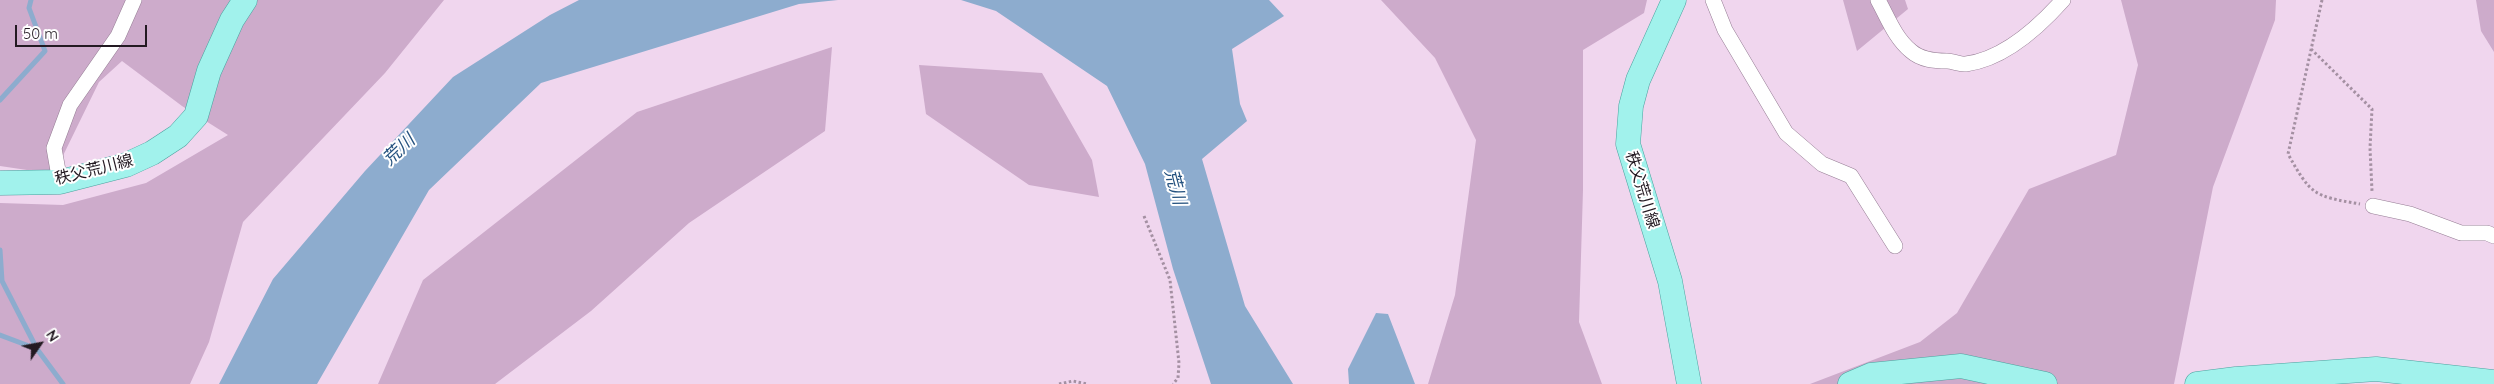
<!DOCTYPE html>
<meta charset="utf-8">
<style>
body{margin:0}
#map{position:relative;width:2494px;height:384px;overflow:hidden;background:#f0d6ee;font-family:Quicksand,sans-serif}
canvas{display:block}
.north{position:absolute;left:15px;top:319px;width:50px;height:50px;-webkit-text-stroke:4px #fff;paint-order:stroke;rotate:57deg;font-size:14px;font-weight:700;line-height:20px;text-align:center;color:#231a22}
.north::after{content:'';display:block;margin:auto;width:18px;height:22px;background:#231a22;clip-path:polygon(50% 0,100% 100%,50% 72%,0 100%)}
.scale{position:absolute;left:15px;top:25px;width:132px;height:22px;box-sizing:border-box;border:2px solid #231a22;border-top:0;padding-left:6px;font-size:15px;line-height:18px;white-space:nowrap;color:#231a22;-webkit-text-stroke:4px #fff;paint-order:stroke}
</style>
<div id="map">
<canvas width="2494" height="384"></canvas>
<div class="north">N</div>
<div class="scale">50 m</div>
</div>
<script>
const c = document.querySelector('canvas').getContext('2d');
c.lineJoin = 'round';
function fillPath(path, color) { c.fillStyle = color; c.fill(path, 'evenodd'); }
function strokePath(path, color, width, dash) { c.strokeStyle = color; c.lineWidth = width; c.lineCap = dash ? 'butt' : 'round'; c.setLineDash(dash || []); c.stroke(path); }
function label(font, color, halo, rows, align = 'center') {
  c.font = font + ' Quicksand,"Noto Sans JP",sans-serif'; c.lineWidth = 4; c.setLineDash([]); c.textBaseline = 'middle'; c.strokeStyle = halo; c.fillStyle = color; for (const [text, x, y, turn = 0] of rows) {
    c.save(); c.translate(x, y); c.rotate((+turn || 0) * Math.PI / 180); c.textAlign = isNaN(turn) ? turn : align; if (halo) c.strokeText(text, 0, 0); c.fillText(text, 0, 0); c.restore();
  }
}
fillPath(new Path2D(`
 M0 0H444L385 73 243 222 209 342 190 384H0V203L63 205 146 183 228 135 182 106 122 61 99 82 54 174 0 166Z
 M1381 0H1647L1644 13 1583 50V190L1579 322 1602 384H1428L1455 295 1476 140 1435 58Z
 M1843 0H1905L1908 9 1857 51Z
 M2121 0H2276L2275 20 2213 187 2174 384H1810L1920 342 1957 313 2029 189 2116 155 2138 65Z
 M2476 0H2494V52L2481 31Z
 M832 47 825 131 689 223 591 311 495 384H378L423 280 637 112Z
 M919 65 1042 73 1092 160 1099 197 1029 185 926 114Z`), '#cdabcb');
fillPath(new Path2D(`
 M579 0H838L799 4 541 83 429 190 317 384H219L273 279 365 171 453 77 550 15Z
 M961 0H1269L1284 16 1232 49 1240 104 1247 121 1202 159 1245 306 1293 384H1211L1173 269 1145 164 1107 86 996 11Z
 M1376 313 1388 314 1415 384H1349L1348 369Z`), '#8dacce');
strokePath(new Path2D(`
 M0 100 45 51 29 8 31 0
 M0 250 2 281 37 349 63 384
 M0 335 37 349`), '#8dacce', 5);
const street = new Path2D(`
 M1713 0 1725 30 1786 133 1822 164 1851 176 1895 246
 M1878 0C1888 18 1895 38 1911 51 1921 60 1935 61 1947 61 1953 61 1960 65 1966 64 2004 59 2038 28 2063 0
 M60 182 54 148 70 105 118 36 134 0
 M2373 206 2410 214 2461 233H2487L2494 236`);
const primary = new Path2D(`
 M1674 0 1638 80 1631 106 1628 144 1670 281 1689 384
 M0 183 60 182 126 165 152 153 178 136 196 116 209 71 232 20 245 0
 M1850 384 1871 375 1961 366 2045 384
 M2197 384 2236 379 2376 369 2494 382`);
strokePath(street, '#957d94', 16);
strokePath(primary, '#4ca19e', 25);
strokePath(new Path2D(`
 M2322 0 2288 154C2311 195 2313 196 2360 204
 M2311 49 2372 109 2370 148 2372 191
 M1144 216 1170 280 1179 363 1178 378 1173 384
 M1059 384 1073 381 1087 384`), '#a490a2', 3, [2.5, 2.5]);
strokePath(street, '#fff', 15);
strokePath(primary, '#a1f2ec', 24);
label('16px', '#231a22', '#fff', [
 ["秩父荒川線",94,170,-14],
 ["秩父荒川線",1642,190,73]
]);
label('italic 18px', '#25527f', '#fff', [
 ["荒川",399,150,-43],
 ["荒川",1175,187,75]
]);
</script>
